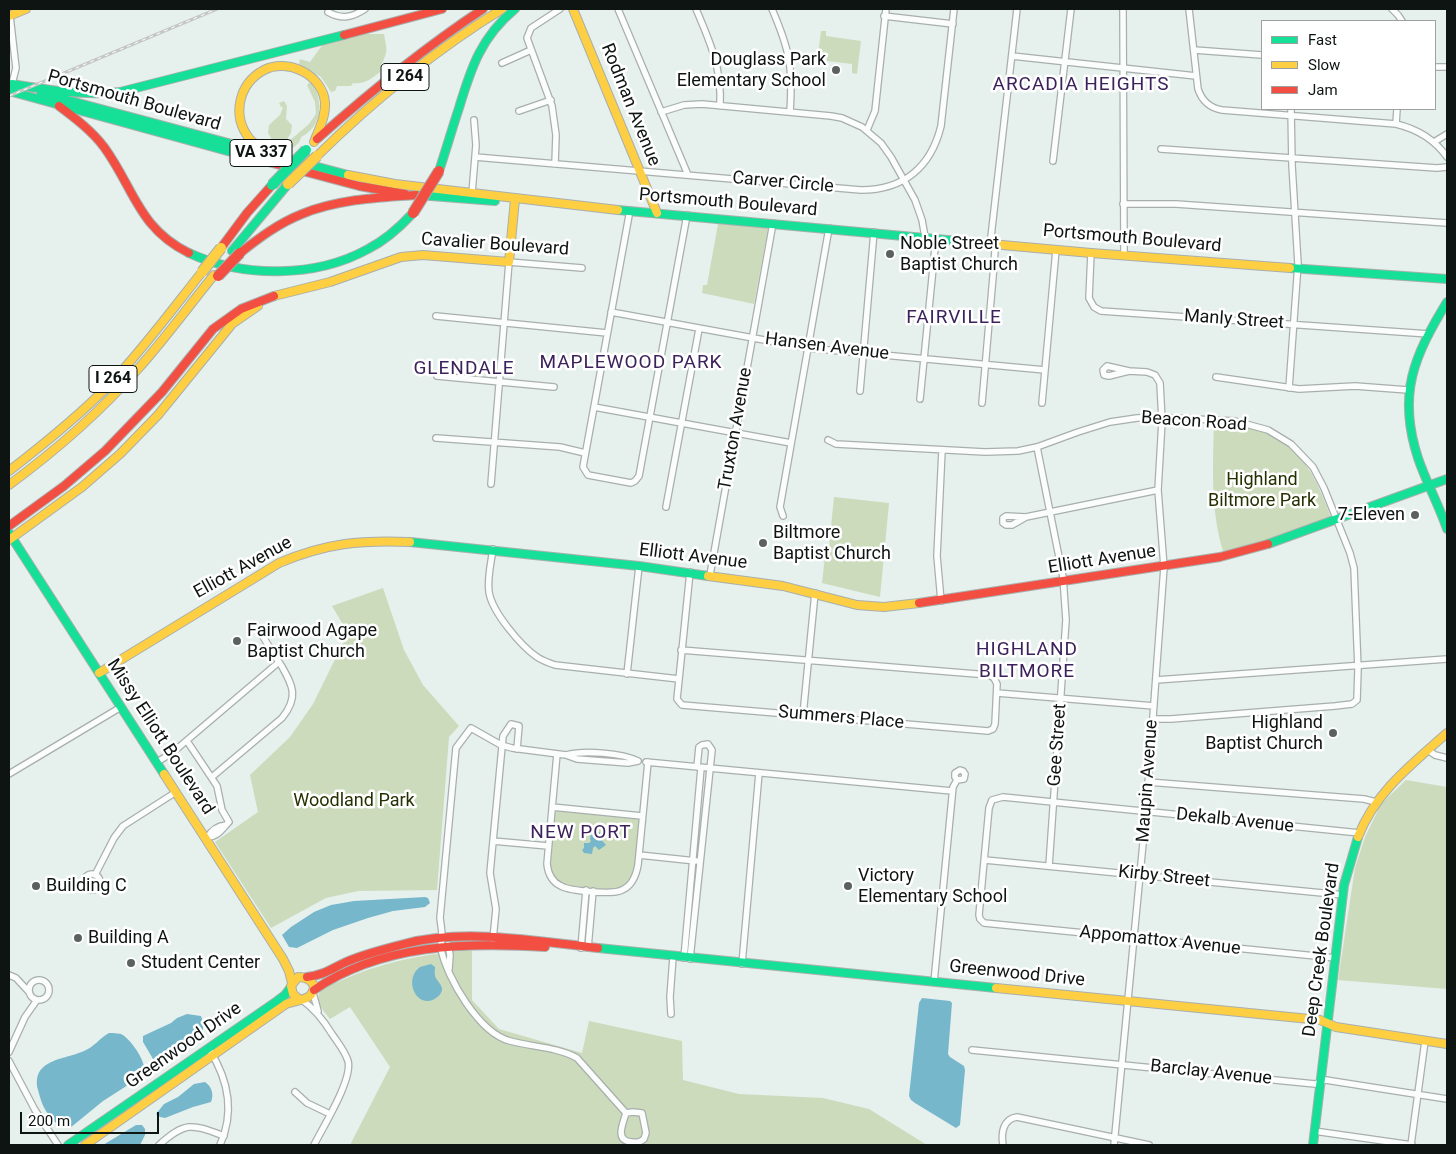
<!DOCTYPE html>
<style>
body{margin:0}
#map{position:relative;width:1456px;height:1154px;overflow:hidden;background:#e6f0ed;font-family:Roboto,sans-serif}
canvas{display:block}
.frame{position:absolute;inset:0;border:10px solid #0e1412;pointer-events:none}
.legend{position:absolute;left:1261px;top:20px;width:175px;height:90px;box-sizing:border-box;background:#fff;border:1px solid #9fa1a0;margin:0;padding:6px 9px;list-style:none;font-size:15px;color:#0e1412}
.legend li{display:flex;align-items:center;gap:10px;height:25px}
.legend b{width:25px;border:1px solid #9fa1a0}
.scale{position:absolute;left:20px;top:1112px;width:139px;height:22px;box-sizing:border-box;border:2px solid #0e1412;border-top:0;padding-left:6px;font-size:15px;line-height:18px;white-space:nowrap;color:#0e1412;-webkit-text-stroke:4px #fff;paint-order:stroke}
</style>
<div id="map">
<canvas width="1456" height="1154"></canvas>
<div class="frame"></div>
<ul class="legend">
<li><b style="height:6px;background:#16e098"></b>Fast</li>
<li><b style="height:6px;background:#ffcf43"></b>Slow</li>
<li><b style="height:6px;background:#f24e42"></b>Jam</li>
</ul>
<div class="scale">200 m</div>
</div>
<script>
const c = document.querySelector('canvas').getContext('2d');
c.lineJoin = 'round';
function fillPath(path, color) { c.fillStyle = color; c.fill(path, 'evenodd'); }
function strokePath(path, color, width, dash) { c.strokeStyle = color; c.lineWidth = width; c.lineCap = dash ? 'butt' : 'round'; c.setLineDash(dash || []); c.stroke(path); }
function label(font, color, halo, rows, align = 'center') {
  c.font = font + ' Roboto,sans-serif'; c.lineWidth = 5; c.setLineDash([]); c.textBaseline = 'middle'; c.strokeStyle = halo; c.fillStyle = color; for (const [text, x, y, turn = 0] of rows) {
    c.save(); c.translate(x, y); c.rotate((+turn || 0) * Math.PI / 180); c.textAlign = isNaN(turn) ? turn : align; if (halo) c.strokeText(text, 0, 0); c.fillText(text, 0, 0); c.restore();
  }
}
fillPath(new Path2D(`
 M821 31H826V36L861 41 857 74 852 73V64L827 61V56L818 55Z
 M363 34H384C385 41 388 49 385 56 383 64 381 62 380 72 372 78 364 85 353 83L351 86H337L335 91 331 92 321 77 299 64 300 59 310 62 323 44Z
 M309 83H312C324 101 322 127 301 137 300 143 295 147 289 149L287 146 288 142 309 124 316 114 315 102 307 85Z
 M284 101 287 106 286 119 292 125 291 133 286 141H277L272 140 268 133 269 125 280 115 283 107H281L279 103Z
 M718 224 766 227 768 229 754 304 702 293 703 285H707Z
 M1214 421C1283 427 1309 453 1331 518L1266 541 1224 554C1210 511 1213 466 1214 421Z
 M834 497 889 503 880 597 822 583 826 547H829Z
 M383 588 404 650 423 685 459 726 449 737 437 890 358 891 326 898 271 928 215 842 258 812 250 775 290 737 313 704 348 633 332 606Z
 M1406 780 1447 787V989L1338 980 1355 868 1365 837 1381 804Z
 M557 811 637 819 639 821C637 839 640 881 619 888 607 893 582 887 569 885 539 878 551 838 554 815Z
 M462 951H472V1000L499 1029 582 1053 589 1021 682 1041 683 1080 739 1094 823 1098 869 1109 927 1145H350L390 1067 350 1007 330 1019C325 1012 314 1002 320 992 324 986 333 984 340 981 379 963 419 955 462 951Z`), '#ccdbbc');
fillPath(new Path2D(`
 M591 831 600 832 599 837 606 845 599 850 595 846 593 848 592 854 584 853 582 850 584 848V843H589L591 841 590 839Z
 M425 897 428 898 430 903 425 907 393 911 368 918 333 930 297 948 289 947 282 935 291 927 314 912 331 905 354 901Z
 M431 964 435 967C435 971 434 975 436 978 438 982 442 985 442 989 442 993 439 996 436 998 418 1011 402 980 420 967Z
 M922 998 950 1001 952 1003 948 1054 950 1057 964 1066 965 1070 960 1125 956 1128 915 1103 911 1100 909 1096 919 1003Z
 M187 1014 201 1016 203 1022V1034C191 1048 174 1056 159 1066L156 1064 143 1042V1036L171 1023 177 1018Z
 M109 1033C113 1033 117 1033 121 1034 130 1038 147 1062 144 1072 144 1072 140 1078 139 1078L103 1101 70 1128C59 1128 52 1120 46 1111 42 1105 40 1097 38 1090 31 1059 64 1060 84 1051 94 1047 100 1038 109 1033Z
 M205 1082C212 1087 214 1094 211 1102L193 1107 165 1118 160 1117 156 1114 164 1104 178 1097 194 1084Z
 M136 1125H142L145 1129V1135L140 1145H103Z`), '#77b7cc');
const street = new Path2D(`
 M618 9 688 175
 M696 9C710 42 722 68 720 106
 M772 9C790 51 793 67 790 112
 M1123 9 1124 256
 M1189 9 1198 89C1202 101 1210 108 1222 110L1396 124C1417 129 1435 140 1447 157
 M1392 9 1398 15 1402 21
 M328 12C342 20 353 17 365 9
 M10 16 16 68 12 84
 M884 16 953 24
 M1194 50 1262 55
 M1012 56 1196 76
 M502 63 531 50
 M1435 67H1447
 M519 111 551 100
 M661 112 684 105 702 104 831 116 842 118 862 127 881 143 891 157 915 200 922 220 925 237
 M1396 124 1397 109
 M867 130 875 111 886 9
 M1434 142 1447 134
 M1161 149 1437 168 1447 167
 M475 157 861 190C904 190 931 167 941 126L954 9
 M1053 161 1071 9
 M555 164 556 135 552 106 527 38 531 28 560 9
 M472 193 476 145 474 120
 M1123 204H1176L1447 223
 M630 210 583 467 588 475 631 483 635 481 639 476 687 215
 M1091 253 1089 298 1094 307 1101 311 1429 334
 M611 312 808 348 1045 370
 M436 316 607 333
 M437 376 554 387
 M1216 377 1299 389 1355 386 1408 390
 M1289 388 1298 264 1292 165 1291 109
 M860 391 874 232
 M920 399 936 238
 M982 403 994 265 995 250 991 237 1017 9
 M1042 403 1056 250
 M594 407 791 443
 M436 438 560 447 585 453
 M828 440 836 444 985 452 1018 451 1037 447 1078 432 1110 422 1137 418 1155 417 1235 421 1268 430 1291 444 1313 467 1324 488 1350 553 1354 568 1358 669 1357 700 1352 704 1335 706 1171 719H1153
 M1037 447 1063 577 1066 620 1049 866
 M491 484 509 262 582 268
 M666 507 699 329
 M783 516 780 507 783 490 829 228
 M1026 517 1006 516 1003 518V523L1006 525H1012L1026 517 1158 490
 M493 549C491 563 487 578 489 592 492 612 521 646 537 657 543 661 549 663 555 665L679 679
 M710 575 773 223
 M941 601 937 556 942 450
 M681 650 989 675 994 678 997 684 995 724 993 729 988 731 682 705 677 699 690 572
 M627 674 639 566
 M1156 680 1447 659
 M997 693 1154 706
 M803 715 815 593
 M187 741 217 786 222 810 229 822C222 828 220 836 208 837 212 829 218 826 226 825
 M1428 750 1435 755 1447 758
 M557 754 547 864C548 873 552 882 561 886 570 891 613 895 622 890 632 886 636 876 638 865L648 762
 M566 755C584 750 622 753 638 761L628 763 577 759 566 755 512 748 501 745 471 728 456 748 440 918C441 925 442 931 442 937 442 942 440 945 441 949 447 978 479 1033 510 1041 532 1047 557 1047 577 1058L626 1113
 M157 762 172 753 279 662
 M646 762 952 791
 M9 774 121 707
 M212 777 282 718C299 697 293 686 281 665 274 655 268 645 262 635
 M1148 782 1364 799 1376 802
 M552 807 642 816
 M493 841 548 846
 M639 855 696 861
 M985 860 1343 895
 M84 882a8 8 0 1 1 16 0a8 8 0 1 1-16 0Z
 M95 875 114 838 123 826 176 792
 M493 939 496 909 490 873 503 736 511 724 519 726 517 749
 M448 945 450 955 449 969
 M581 948 586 890
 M588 948 593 891
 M684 958 701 768
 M1336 958 984 923 980 919 979 915 989 808 992 800 1003 797 1360 833
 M690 959 712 750 708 744 702 745 699 747 697 767
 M742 964 759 773
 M9 975 16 978 29 992
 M29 990a10 10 0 1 1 20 0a10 10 0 1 1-20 0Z
 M934 982 953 787 957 780 955 777V773L960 770 963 771 965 774 964 779 957 780
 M313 993 318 1011
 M302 1000C315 1009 324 1021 332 1034 338 1043 345 1051 348 1061 353 1079 323 1127 314 1145
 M671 1014 670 997 673 957
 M209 1049C228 1079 235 1112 220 1145
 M972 1050 1315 1084 1326 1080 1332 1081 1447 1099
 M9 1052 25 1017 37 1000
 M9 1061 35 1110 58 1145
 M295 1092 307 1103 330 1114
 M633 1112 642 1113 646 1133 644 1139C640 1142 638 1143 632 1142 614 1141 623 1124 626 1113Z
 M1314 1131 1412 1145
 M159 1145C186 1121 192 1124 224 1136
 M1003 1145C1001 1133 1003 1119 1017 1117L1149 1145
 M1114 1145 1146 812 1164 567 1158 490 1162 421 1160 383 1155 375 1147 372 1129 371 1109 376 1104 375 1103 370 1107 366 1129 371
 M1411 1145 1425 1041`);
const fast = new Path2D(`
 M12 84C48 90 83 96 120 92L344 35
 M9 91 242 155
 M41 93 348 175
 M439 171C446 150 452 129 459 108 471 68 481 37 515 9
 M418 195 495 201
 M618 210 980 243
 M232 251 288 184
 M189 253C243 278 316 278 368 249 386 240 400 227 413 213
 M1290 268 1447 279
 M1447 302C1414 356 1397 394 1418 458 1426 482 1439 505 1447 529
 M9 533 164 774
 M410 542 639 566 708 576
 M1268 544 1447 479
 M598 948 996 988
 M68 1145 277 1001 285 995 291 987
 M1313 1145 1344 885 1358 837`);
const slow = new Path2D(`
 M573 9 657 213
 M9 16 26 9
 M274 156C266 151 255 146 249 138 232 116 238 84 264 70 287 58 322 74 325 102 326 116 319 129 314 142
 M317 156C374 100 434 51 502 9
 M348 175 395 184 618 210
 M980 243 1091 253 1290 268
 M274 296 330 282 401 257 423 255 509 262 515 199
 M9 471C44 444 79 416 110 384 143 349 172 310 202 272
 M9 485C55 451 99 413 137 370 164 340 188 307 214 275
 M9 540 82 487 120 454 158 415 232 324 258 306
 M708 576 783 586 857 605 884 607 919 603
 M99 673 279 563C326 543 360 540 410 542
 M164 774 283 959 289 971 292 983
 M1358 837C1375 792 1412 764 1447 733
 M996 988 1320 1020 1336 1027 1447 1044
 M85 1145 286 1004C297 999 313 1002 314 986 311 979 305 977 298 977L291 986 293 994 299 999`);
const jam = new Path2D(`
 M344 35 442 9
 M59 106C75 118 92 131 104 147 134 188 138 228 189 253
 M317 139C370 92 424 48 483 9
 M242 155 359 186 405 194
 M221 248 247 213 272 185
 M240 253C259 238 279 223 302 214 338 199 378 198 416 195
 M9 526 64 486 105 451 162 392 213 329 241 309 274 296
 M919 603 1220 557 1268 544
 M307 977C324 975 331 969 346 962 364 954 385 949 404 944 464 928 537 941 598 948
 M314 990C381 944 467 942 545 947`);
strokePath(street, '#a8afad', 8);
strokePath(fast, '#a8afad', 10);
strokePath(slow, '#a8afad', 10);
strokePath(jam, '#a8afad', 10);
strokePath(street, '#fbfdfc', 5.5);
strokePath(fast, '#16e098', 8);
strokePath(slow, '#ffcf43', 8);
strokePath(jam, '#f24e42', 8);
const rail = new Path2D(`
 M9 96 217 9`);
strokePath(rail, '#c3c6c5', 3);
strokePath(rail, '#fff', 1, [4]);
const fastBridge = new Path2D(`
 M272 185 306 150`);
const slowBridge = new Path2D(`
 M288 184 317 156
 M202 272 221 248`);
const jamBridge = new Path2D(`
 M413 213 439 171
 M218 276 240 253`);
strokePath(fastBridge, '#a8afad', 12, []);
strokePath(slowBridge, '#a8afad', 12, []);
strokePath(jamBridge, '#a8afad', 12, []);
strokePath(fastBridge, '#16e098', 10);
strokePath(slowBridge, '#ffcf43', 10);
strokePath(jamBridge, '#f24e42', 10);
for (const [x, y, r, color] of [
 [836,70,5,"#5a615f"],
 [890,254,5,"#5a615f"],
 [1415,515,5,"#5a615f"],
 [763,543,5,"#5a615f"],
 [237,641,5,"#5a615f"],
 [1333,733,5,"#5a615f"],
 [36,886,5,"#5a615f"],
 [848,886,5,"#5a615f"],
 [78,938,5,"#5a615f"],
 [131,963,5,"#5a615f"]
]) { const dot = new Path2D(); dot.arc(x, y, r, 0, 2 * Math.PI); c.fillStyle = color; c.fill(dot); strokePath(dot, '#fff', 2); }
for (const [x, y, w] of [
 [405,77,48],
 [261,153,62],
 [113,379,48]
]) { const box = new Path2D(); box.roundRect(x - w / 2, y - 13.5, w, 27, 4); c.fillStyle = '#fff'; c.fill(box); strokePath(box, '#0e1412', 1); }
label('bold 16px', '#0e1412', null, [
 ["I 264",405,77],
 ["VA 337",261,153],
 ["I 264",113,379]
]);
label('18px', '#0e1412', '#fff', [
 ["Douglass Park",826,60,"right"],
 ["Elementary School",826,81,"right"],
 ["Noble Street",900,244],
 ["Baptist Church",900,265],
 ["7-Eleven",1405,515,"right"],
 ["Biltmore",773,533],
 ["Baptist Church",773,554],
 ["Fairwood Agape",247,631],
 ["Baptist Church",247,652],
 ["Highland",1323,723,"right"],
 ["Baptist Church",1323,744,"right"],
 ["Victory",858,876],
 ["Elementary School",858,897],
 ["Building C",46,886],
 ["Building A",88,938],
 ["Student Center",141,963]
], 'left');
label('18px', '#0e1412', '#fff', [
 ["Portsmouth Boulevard",134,101,16],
 ["Rodman Avenue",630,105,68],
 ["Carver Circle",783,183,5],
 ["Portsmouth Boulevard",728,203,5],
 ["Portsmouth Boulevard",1132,239,5],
 ["Cavalier Boulevard",495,245,4],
 ["Manly Street",1234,320,4],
 ["Hansen Avenue",827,347,7],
 ["Beacon Road",1194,422,4],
 ["Truxton Avenue",736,429,-80],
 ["Elliott Avenue",693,557,7],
 ["Elliott Avenue",1102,560,-9],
 ["Elliott Avenue",243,568,-29],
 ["Summers Place",841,718,5],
 ["Missy Elliott Boulevard",160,737,57],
 ["Gee Street",1058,745,-86],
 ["Maupin Avenue",1148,781,-86],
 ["Dekalb Avenue",1235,821,6],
 ["Kirby Street",1164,877,6],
 ["Appomattox Avenue",1160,941,6],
 ["Deep Creek Boulevard",1322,950,-82],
 ["Greenwood Drive",1017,974,6],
 ["Greenwood Drive",184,1046,-35],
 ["Barclay Avenue",1211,1073,6]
]);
label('18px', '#253100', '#fff', [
 ["Highland",1262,480],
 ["Biltmore Park",1262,501],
 ["Woodland Park",354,801]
]);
c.letterSpacing = '1px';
label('19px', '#3c225b', '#fff', [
 ["ARCADIA HEIGHTS",1081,85],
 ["FAIRVILLE",954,318],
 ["MAPLEWOOD PARK",631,363],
 ["GLENDALE",464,369],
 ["HIGHLAND",1027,650],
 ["BILTMORE",1027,672],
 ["NEW PORT",581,833]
]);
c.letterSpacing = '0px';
</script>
